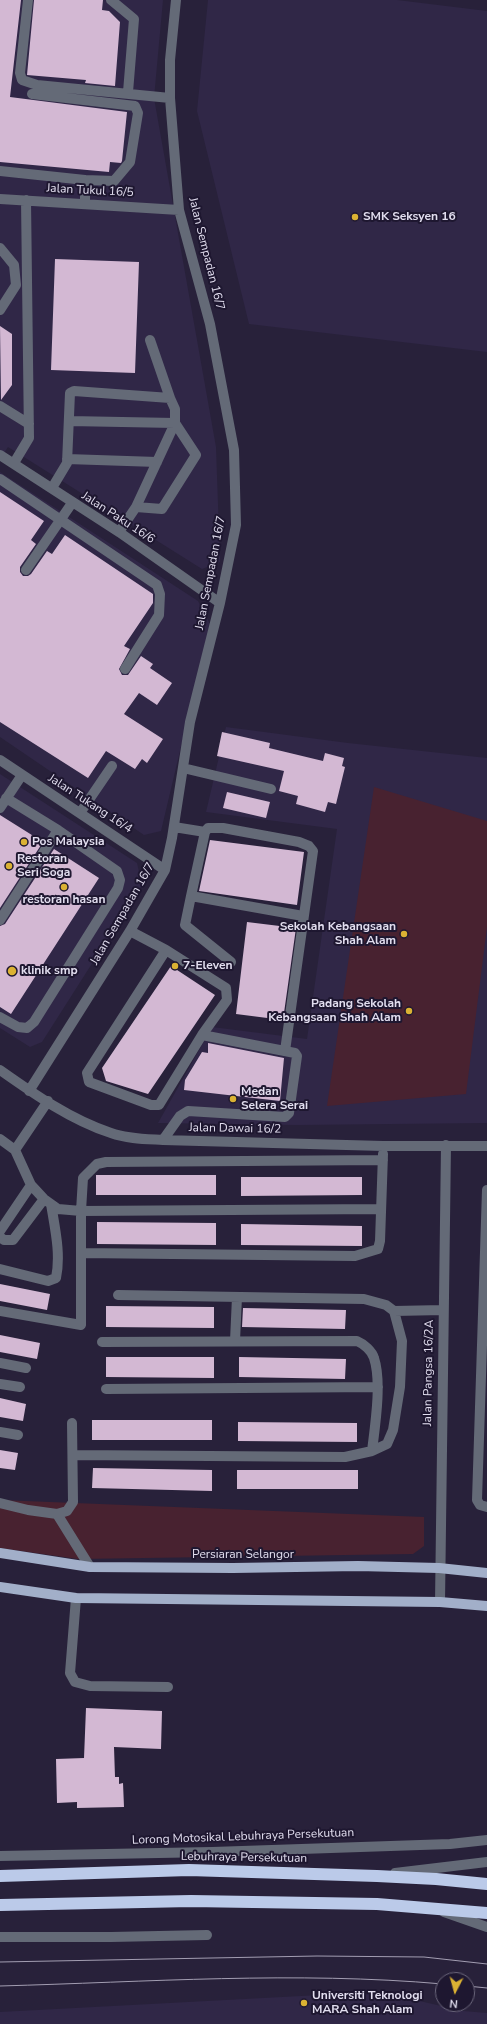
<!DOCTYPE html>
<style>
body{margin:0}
#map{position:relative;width:487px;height:2024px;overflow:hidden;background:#28213a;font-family:"Nunito Sans",sans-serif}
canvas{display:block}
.north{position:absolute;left:435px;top:1972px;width:40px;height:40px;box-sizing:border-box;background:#1e1730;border:1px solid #6c677c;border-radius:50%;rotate:186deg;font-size:11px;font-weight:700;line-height:16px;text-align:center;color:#e2deef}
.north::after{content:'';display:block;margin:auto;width:14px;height:18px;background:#dbb233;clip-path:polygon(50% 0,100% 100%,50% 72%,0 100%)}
</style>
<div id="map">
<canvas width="487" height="2024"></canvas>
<div class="north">N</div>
</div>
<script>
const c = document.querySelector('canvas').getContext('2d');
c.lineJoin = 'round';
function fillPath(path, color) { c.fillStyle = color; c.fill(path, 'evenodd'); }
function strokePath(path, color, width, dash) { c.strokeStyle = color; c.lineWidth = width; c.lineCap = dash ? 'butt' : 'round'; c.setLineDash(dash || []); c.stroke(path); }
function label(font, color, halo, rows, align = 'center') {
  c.font = font + ' "Nunito Sans",sans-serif'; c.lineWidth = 4; c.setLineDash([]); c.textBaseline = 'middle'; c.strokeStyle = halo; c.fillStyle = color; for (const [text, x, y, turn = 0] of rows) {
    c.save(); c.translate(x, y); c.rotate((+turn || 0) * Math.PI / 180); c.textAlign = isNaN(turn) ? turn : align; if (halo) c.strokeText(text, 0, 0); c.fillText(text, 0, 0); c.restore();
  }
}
fillPath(new Path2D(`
 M0 0H163L154 98 216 447 220 562 202 569 8 447 0 459Z
 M208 0H397L487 11V352L249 324 197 111Z
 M0 472 198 601 210 624 161 831 144 835 0 737Z
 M226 727 348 743 487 758V1123L297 1125 158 1123 212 1027 307 1039 337 829 206 812Z
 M0 774 137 863 142 885 42 1042 30 1047 0 1028Z
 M389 1994 463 2011 487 2013V2024H0V2012L320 1995Z`), '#302747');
fillPath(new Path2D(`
 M374 787 487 821V927L466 1094 327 1106Z
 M0 1500 424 1517V1546L413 1554 78 1559 0 1548Z`), '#482230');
fillPath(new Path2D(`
 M0 0H21L10 97 127 112 122 161 121 163 110 162 109 172 0 162Z
 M34 0H103L102 10 109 11 120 22 115 86 85 83 86 80 27 75Z
 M55 259 139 262 135 373 51 370Z
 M0 326 12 334V385L1 400Z
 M0 492 44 521 31 540 36 544 20 567V572L23 576H28L31 574 47 551 52 554 65 535 153 594V603L124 646 130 649 119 669 122 675H128L141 656 153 664 150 668 172 683 157 705 139 693 124 714 163 739 147 763 142 759 135 769 106 751 88 778 0 722Z
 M222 732 270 743 269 748 323 761 325 753 344 758 342 766 345 767 336 804 328 802 325 812 296 804 298 796 279 791 284 771 217 756Z
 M227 792 270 802 266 818 223 808Z
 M0 815 43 842 0 908Z
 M210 840 304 852 297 905 199 891Z
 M54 849 99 878 11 1014 0 1007V926L5 924Z
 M247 922 296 928 283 1020 236 1014Z
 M171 966 215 995 148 1094 106 1081 102 1068Z
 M208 1043 284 1058 280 1101 184 1090 185 1080 202 1052 208 1053Z
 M96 1175H216V1195H96Z
 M241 1177H362V1195L241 1196Z
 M97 1222 216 1223V1245L97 1244Z
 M241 1224 362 1226V1246L241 1245Z
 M0 1284 50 1294 47 1310 0 1301Z
 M106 1306 214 1307V1328L106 1327Z
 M243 1308 346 1310 345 1329 242 1327Z
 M0 1335 40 1343 37 1359 0 1352Z
 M106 1357H214V1378L106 1377Z
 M239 1357 346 1359 345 1379 239 1377Z
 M0 1398 26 1404 23 1421 0 1417Z
 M92 1420H212V1440H92Z
 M238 1422 357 1423V1442L238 1441Z
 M0 1450 18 1453 15 1470 0 1468Z
 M93 1468 212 1470V1491L92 1488Z
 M237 1470H358V1489H237Z
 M86 1708 162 1711 161 1749 114 1747 115 1777H119V1784L123 1783 124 1807 77 1808V1802L57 1803 56 1759 84 1758Z`), '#d3b8d3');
strokePath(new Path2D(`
 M28 0 20 73 22 80 37 85 170 98
 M111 0 134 19 128 92
 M32 94 135 106 138 113 130 162 114 181 85 180V204
 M0 171 85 180
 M0 199 179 210
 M0 248 14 265 16 285 0 310
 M150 340 170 398
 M0 406 29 424
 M69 421 175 423 196 455 162 509 136 507
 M0 455 119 532 220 603
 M67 459 157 462
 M14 463 29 438 26 200
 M0 479 157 585 160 594 159 615 125 669
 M52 488 67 463 70 393 74 391 170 398 175 409V423L136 507 119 532
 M26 570 72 503
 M0 760 165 870
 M183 768 271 789
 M0 808 22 775
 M80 813 112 766
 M174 827 205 832
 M191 896 205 832 208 828H223L299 842 309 846 313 851 285 1051
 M0 920 58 830
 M130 931 166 950 226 988 227 1000 202 1035 159 1105H151L89 1082 87 1073 166 950
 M231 962 185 925 191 896 303 916
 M0 1017 18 1027 27 1028 34 1022 118 888 120 880 117 871 58 830 6 798
 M0 1070C34 1094 71 1120 111 1133 128 1139 146 1139 163 1140L383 1146H487
 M29 1091 130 931 165 870 172 838 190 722 220 603 236 525 234 450 210 324 179 210 170 98V60L176 0
 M0 1139 15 1150 31 1185 44 1199 58 1209 81 1211 381 1209
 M163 1140 180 1116 188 1111 285 1117 289 1113 297 1056 295 1053 202 1035
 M15 1150 48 1101
 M487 1190 477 1500 480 1505 487 1507
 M0 1231 31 1185
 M0 1237 4 1240H13L44 1199
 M81 1253 355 1256 378 1249 380 1241 383 1154
 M0 1269 48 1281 56 1278C61 1254 55 1229 51 1204
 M118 1295 364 1299 386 1305 394 1311 402 1341 400 1387 393 1430 387 1444 372 1451
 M0 1311 81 1325V1211L83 1178 97 1164 106 1162 383 1160
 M394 1311 443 1310
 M235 1341 237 1297
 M0 1363 26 1368
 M0 1384 20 1387
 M106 1389 378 1387
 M0 1432 18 1435
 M73 1455 345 1457 372 1451C375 1426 382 1382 374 1358 372 1351 364 1344 357 1341L102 1342
 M0 1503 28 1510 57 1514 90 1567
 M57 1514 67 1511 73 1502 72 1423
 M76 1598 70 1673 75 1682 90 1686 168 1687
 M440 1602 446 1145
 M0 1856 212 1852 450 1844 487 1840
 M395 1873 487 1862
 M444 1912 487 1927
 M0 1937H111L207 1935`), '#646a77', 10);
strokePath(new Path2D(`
 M0 1553 90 1567 233 1568 358 1566 439 1568 487 1573
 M0 1587 76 1598 440 1602 487 1606`), '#a2afc9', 10);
strokePath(new Path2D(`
 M0 1876 189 1870 377 1876 436 1879 487 1884
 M0 1905 191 1901 377 1904 487 1913`), '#bbcae9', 12);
strokePath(new Path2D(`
 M0 1962 317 1956 424 1957 487 1964
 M0 1986C147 1982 296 1971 443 1984
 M467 1986 487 1988`), '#a39eb2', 1);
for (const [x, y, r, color] of [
 [355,217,4,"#dbb233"],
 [24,842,4,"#dbb233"],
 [9,866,4,"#dbb233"],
 [64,887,4,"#dbb233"],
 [404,934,4,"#dbb233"],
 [175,966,4,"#dbb233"],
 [12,971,5,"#dbb233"],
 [409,1011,4,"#dbb233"],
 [233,1099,4,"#dbb233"],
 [304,2003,4,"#dbb233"]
]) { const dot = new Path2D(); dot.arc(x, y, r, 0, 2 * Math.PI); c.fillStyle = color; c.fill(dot); strokePath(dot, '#1e1730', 1.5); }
label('12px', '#e2deef', '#1e1730', [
 ["Jalan Tukul 16/5",90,191,3],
 ["Jalan Sempadan 16/7",206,254,76],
 ["Jalan Paku 16/6",118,518,33],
 ["Jalan Sempadan 16/7",211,573,-79],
 ["Jalan Tukang 16/4",90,804,33],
 ["Jalan Sempadan 16/7",123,914,-60],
 ["Jalan Dawai 16/2",235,1129,1],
 ["Jalan Pangsa 16/2A",429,1373,-89],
 ["Persiaran Selangor",243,1555],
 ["Lorong Motosikal Lebuhraya Persekutuan",243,1837,-2],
 ["Lebuhraya Persekutuan",244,1858,1]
]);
label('bold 12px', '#e2deef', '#1e1730', [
 ["SMK Seksyen 16",363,217],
 ["Pos Malaysia",32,842],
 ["Restoran",17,859],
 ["Seri Soga",17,873],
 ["restoran hasan",64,900,"center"],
 ["Sekolah Kebangsaan",396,927,"right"],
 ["Shah Alam",396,941,"right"],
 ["7-Eleven",183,966],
 ["klinik smp",21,971],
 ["Padang Sekolah",401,1004,"right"],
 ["Kebangsaan Shah Alam",401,1018,"right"],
 ["Medan",241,1092],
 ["Selera Serai",241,1106],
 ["Universiti Teknologi",312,1996],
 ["MARA Shah Alam",312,2010]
], 'left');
</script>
